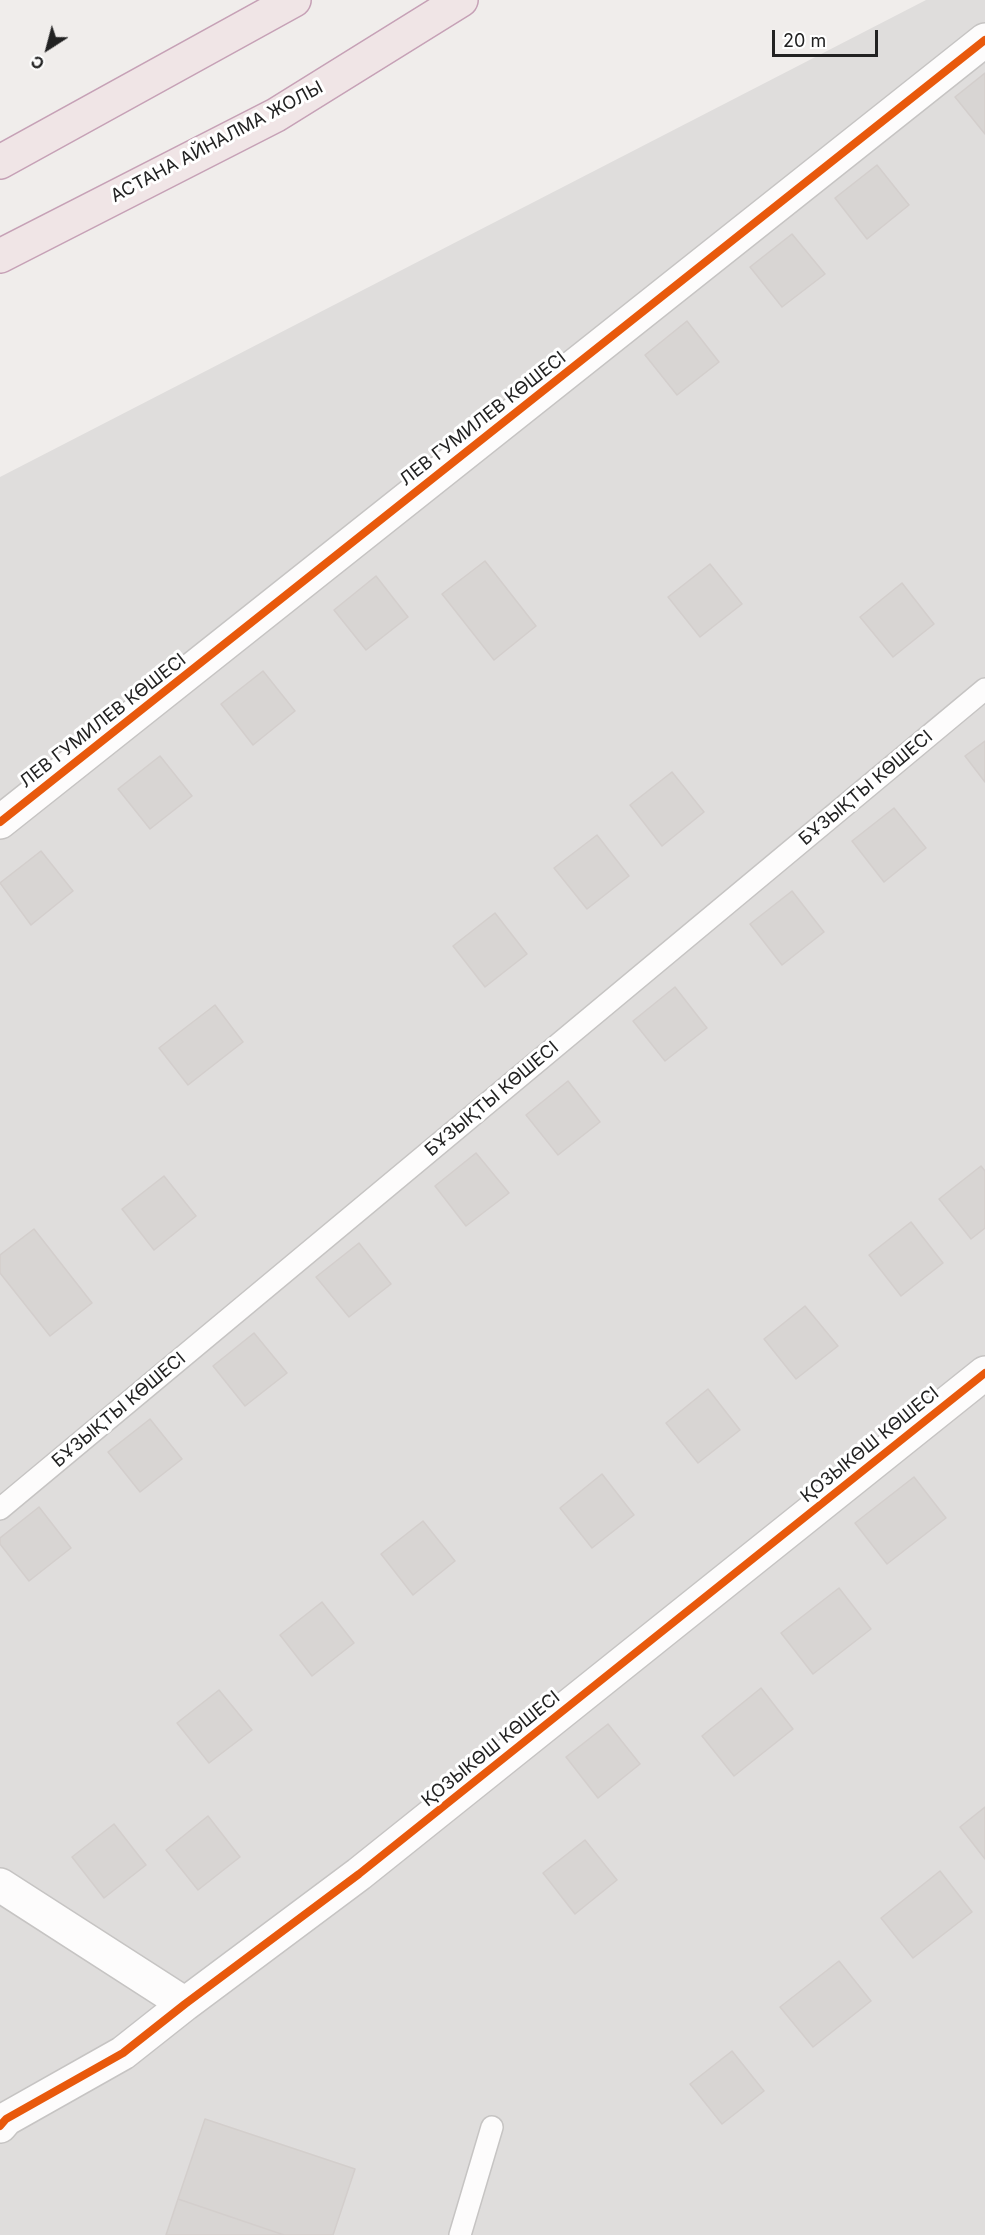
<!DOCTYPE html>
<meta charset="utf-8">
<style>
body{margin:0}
#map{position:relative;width:985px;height:2235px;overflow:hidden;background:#f0edeb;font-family:Inter,sans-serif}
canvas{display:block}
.north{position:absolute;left:18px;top:18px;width:60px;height:60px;-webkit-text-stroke:4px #fff;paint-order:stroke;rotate:216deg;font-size:16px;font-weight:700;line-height:24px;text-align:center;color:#222}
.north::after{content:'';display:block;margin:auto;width:21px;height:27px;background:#222;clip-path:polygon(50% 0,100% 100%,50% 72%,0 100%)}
.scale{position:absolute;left:772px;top:30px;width:106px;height:27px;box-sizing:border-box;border:3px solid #222;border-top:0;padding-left:8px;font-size:18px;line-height:21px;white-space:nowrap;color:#222;-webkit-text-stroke:4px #fff;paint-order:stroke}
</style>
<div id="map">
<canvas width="985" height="2235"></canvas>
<div class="north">С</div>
<div class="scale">20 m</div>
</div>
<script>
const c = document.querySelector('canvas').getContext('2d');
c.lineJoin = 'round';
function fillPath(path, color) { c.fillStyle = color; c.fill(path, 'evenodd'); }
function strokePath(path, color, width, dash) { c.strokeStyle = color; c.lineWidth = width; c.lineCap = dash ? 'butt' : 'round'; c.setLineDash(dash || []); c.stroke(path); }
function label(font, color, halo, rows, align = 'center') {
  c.font = font + ' Inter,sans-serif'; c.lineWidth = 6; c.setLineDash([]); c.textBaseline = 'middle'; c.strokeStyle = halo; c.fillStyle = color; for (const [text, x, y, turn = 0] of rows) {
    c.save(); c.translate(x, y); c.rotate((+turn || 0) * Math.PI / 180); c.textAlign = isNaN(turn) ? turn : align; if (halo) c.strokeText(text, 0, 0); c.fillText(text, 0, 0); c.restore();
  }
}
fillPath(new Path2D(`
 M926 0H985V2235H0V477Z`), '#dfdddc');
const building = new Path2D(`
 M985 73V134L955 97Z
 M877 165 909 205 867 239 835 198Z
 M792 234 825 274 782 307 750 267Z
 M687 321 719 362 677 395 645 355Z
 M485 561 536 626 494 660 442 594Z
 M710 564 742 604 700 637 668 597Z
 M376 576 408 617 366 650 334 610Z
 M902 583 934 624 893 657 860 617Z
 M263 671 295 711 253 745 221 704Z
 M985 741V782L965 756Z
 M160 756 192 796 150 829 118 789Z
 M672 772 704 812 662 846 630 805Z
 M894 808 926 848 884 882 852 841Z
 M597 835 629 876 587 909 554 868Z
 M41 851 73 891 31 925 0 883Z
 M792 891 824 932 782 965 750 924Z
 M495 913 527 954 485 987 453 946Z
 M675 987 707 1028 665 1061 633 1021Z
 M215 1005 243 1042 188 1085 159 1048Z
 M568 1081 600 1122 558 1155 526 1115Z
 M476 1153 509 1193 466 1226 435 1186Z
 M981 1166 985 1171V1228L971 1239 939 1199Z
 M164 1176 196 1216 154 1250 122 1209Z
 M911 1222 943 1263 901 1296 869 1255Z
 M34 1229 92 1303 50 1336 0 1273V1255Z
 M359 1243 391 1284 349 1317 316 1277Z
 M805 1306 838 1346 796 1379 764 1339Z
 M254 1333 287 1373 245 1406 213 1366Z
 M708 1389 740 1430 698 1463 666 1423Z
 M150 1419 182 1459 140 1492 108 1452Z
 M602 1474 634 1515 592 1548 560 1508Z
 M914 1477 946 1518 887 1564 855 1523Z
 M39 1507 71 1548 29 1581 0 1544V1538Z
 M423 1521 455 1561 413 1595 381 1554Z
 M839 1588 871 1629 813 1674 781 1633Z
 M322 1602 354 1643 312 1676 280 1635Z
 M761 1688 793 1729 734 1776 702 1736Z
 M219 1690 252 1730 209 1763 177 1723Z
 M608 1724 640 1764 598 1798 566 1757Z
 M985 1807V1859L960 1827Z
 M208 1816 240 1857 198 1890 166 1850Z
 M114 1824 146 1865 104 1898 72 1857Z
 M585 1840 617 1880 575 1914 543 1873Z
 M940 1871 972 1912 913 1958 881 1918Z
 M839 1961 871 2001 813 2047 780 2007Z
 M732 2051 764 2091 722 2124 690 2084Z
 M205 2119 355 2169 333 2235H284L178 2199Z
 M178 2199 284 2235H166Z`);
fillPath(building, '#d8d5d3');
strokePath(building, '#d3cecc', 1.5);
const service = new Path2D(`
 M0 1509 985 689
 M460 2235 492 2127`);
const minor = new Path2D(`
 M0 822 985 40
 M0 1885 185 2004
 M0 2126 6 2119 123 2053 185 2004 359 1874 985 1373`);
const trunk = new Path2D(`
 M0 162 294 0
 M0 256 276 115 461 0`);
strokePath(service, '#c6c4c3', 24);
strokePath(minor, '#c6c4c3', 36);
strokePath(trunk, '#c6a1b6', 36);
strokePath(service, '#fdfcfc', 21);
strokePath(minor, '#fdfcfc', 33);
strokePath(trunk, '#f0e5e6', 33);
strokePath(new Path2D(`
 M0 822 985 40
 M0 2126 6 2119 123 2053 185 2004 359 1874 985 1373`), '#e8590c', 8);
label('18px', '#222', '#fff', [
 ["АСТАНА АЙНАЛМА ЖОЛЫ",217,142,-28],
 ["ЛЕВ ГУМИЛЕВ КӨШЕСІ",483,419,-38],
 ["ЛЕВ ГУМИЛЕВ КӨШЕСІ",103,721,-38],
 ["БҰЗЫҚТЫ КӨШЕСІ",866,788,-40],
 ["БҰЗЫҚТЫ КӨШЕСІ",492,1099,-40],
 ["БҰЗЫҚТЫ КӨШЕСІ",119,1410,-40],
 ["ҚОЗЫКӨШ КӨШЕСІ",870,1445,-39],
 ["ҚОЗЫКӨШ КӨШЕСІ",491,1749,-39]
]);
</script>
